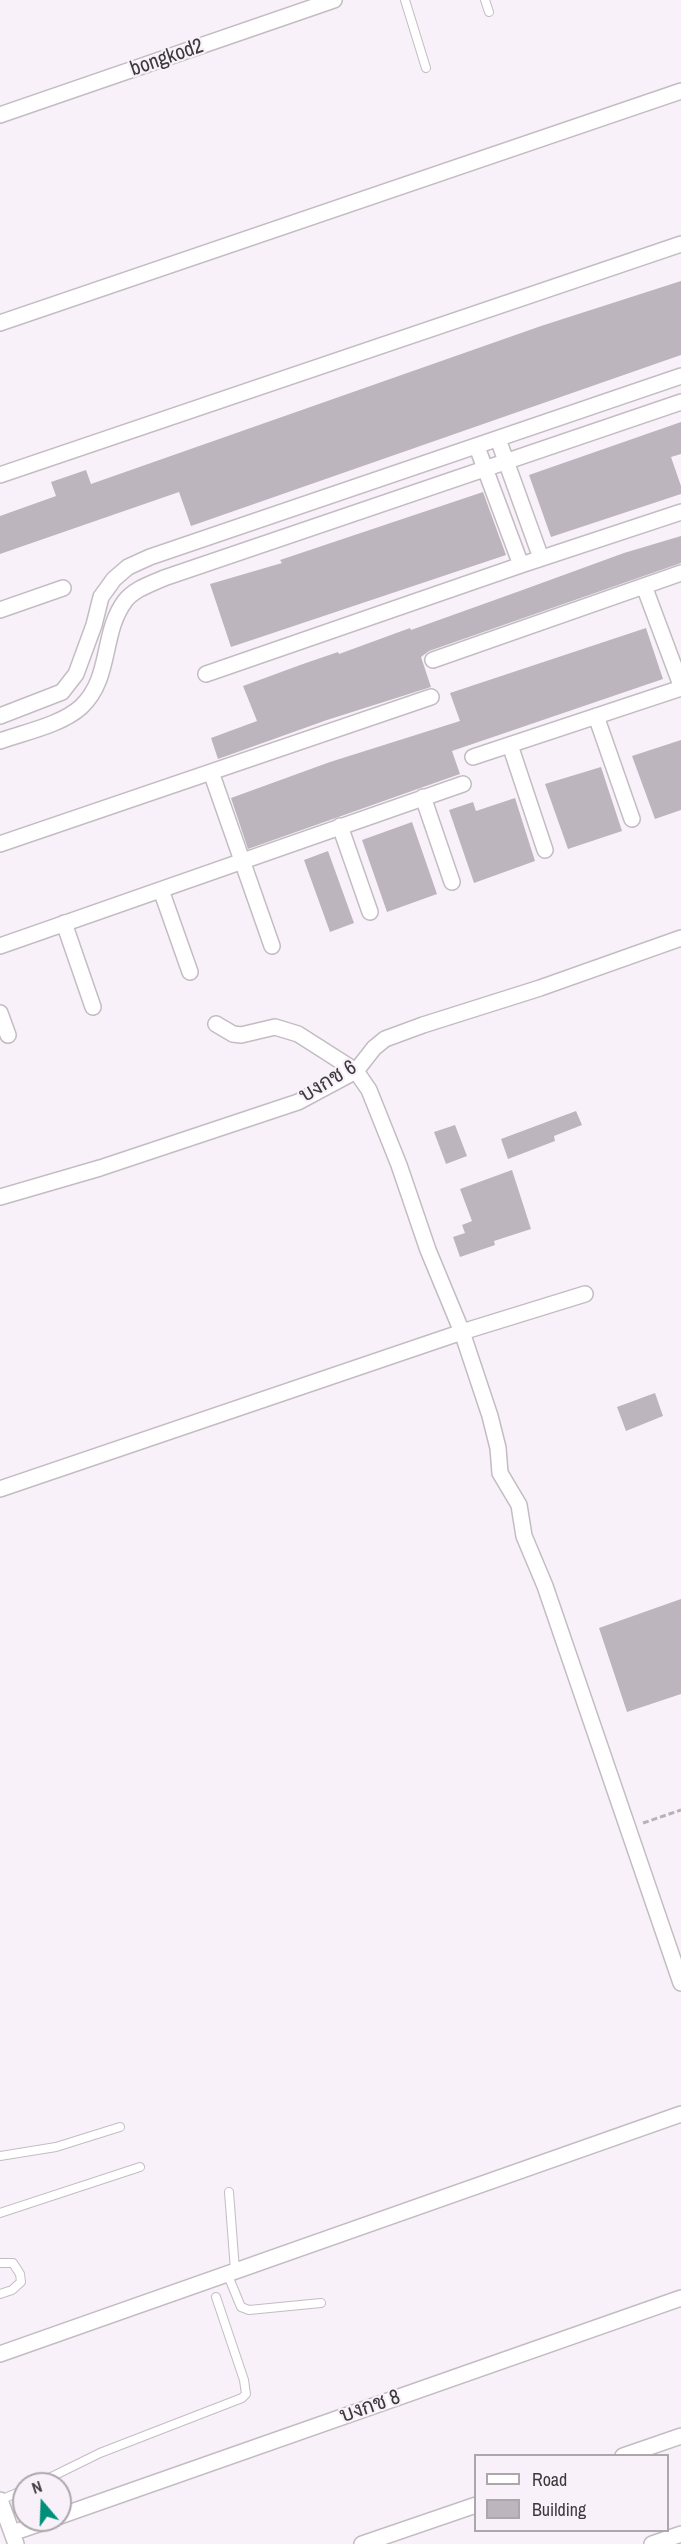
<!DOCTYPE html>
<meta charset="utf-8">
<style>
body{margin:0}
#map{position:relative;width:681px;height:2544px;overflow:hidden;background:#f9f1f9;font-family:"Archivo Narrow",sans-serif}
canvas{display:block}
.legend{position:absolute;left:474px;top:2454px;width:195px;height:78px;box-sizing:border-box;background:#f9f1f9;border:2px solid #ada7ad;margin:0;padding:8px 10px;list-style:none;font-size:18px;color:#3c393c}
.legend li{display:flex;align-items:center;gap:12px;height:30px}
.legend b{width:30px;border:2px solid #ada7ad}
.north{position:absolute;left:12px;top:2472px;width:60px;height:60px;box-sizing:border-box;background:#f9f1f9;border:2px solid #ada7ad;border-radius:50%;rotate:341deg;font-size:16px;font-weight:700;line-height:24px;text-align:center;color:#3c393c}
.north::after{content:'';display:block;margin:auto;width:21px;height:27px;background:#008f79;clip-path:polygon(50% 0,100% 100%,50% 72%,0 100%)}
</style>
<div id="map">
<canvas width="681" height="2544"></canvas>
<ul class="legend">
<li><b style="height:8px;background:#fff"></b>Road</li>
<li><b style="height:16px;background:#bdb5bd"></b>Building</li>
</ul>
<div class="north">N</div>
</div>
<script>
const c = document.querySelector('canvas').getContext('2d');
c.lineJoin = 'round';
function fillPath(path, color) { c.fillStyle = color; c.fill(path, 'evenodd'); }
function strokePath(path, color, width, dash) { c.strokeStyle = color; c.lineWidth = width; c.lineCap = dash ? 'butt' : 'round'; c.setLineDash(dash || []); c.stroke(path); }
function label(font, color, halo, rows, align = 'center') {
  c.font = font + ' "Archivo Narrow",Sarabun,sans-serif'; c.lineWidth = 4.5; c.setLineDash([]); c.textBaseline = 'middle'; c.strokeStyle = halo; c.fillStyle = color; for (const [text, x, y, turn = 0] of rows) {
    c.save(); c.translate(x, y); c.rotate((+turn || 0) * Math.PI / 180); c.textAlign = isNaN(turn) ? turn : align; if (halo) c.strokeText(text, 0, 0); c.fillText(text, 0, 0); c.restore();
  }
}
fillPath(new Path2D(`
 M681 281V355L191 526 179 492 0 554V516L56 496 51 482 86 470 91 484 541 326Z
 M681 422V454L671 457 681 486V494L551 537 529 475Z
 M483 492 506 555 231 647 210 584 282 563 280 560Z
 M681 536V563L429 651 421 657 431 687 327 720 218 759 211 738 257 721 243 686 303 664 338 652 339 654 410 628 411 630 517 592 624 553Z
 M646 628 663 679 452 751 460 774 248 849 231 798 330 762 460 721 450 693Z
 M681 740V810L655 819 632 756Z
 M601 767 622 831 568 849 545 784Z
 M515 798 535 861 474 883 449 810 473 802 476 811Z
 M412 822 437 894 387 912 362 840Z
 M328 851 354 923 330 932 304 860Z
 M576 1111 582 1125 554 1136 555 1141 508 1159 501 1139Z
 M455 1125 467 1156 446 1164 434 1132Z
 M512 1170 531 1229 494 1241 495 1245 460 1257 453 1237 465 1233 462 1225 472 1221 460 1189Z
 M655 1393 663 1416 626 1431 617 1407Z
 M681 1599V1694L627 1712 599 1628Z`), '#bdb5bd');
const lane = new Path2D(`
 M405 0 426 68
 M485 0 489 12
 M0 2156 56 2147 120 2127
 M229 2192 235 2270
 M0 2213 140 2167
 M0 2263H13L20 2274 21 2282 12 2290 0 2294
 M227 2273 241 2307 249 2310 321 2303
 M37 2484 100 2453 242 2398 246 2394 244 2380 216 2297
 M0 2500 24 2490`);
const street = new Path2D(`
 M0 115 334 0
 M0 323 681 91
 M498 439 541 558
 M477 447 521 565
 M0 475 681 244
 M644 586 681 685
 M0 610 63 588
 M433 660 681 573
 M206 674 521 565 681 512
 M0 716 62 692 76 674 94 625 101 597 114 579 128 567 150 557 681 376
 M596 716 632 819
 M0 741C25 732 61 725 81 707 112 678 101 633 125 601 134 589 151 584 164 578L681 402
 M510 745 545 850
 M473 757 681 688
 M211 772 272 946
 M423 797 452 882
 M340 826 370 912
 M0 844 431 697
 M161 890 190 972
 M64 923 93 1007
 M0 946 463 784
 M0 1013 8 1035
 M216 1024 233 1034 241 1035 275 1027 298 1034 356 1071 369 1090 399 1165 428 1250 462 1332 490 1416 498 1448 500 1473 519 1505 524 1536 545 1586 681 1983
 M0 1197 100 1168 298 1102 356 1071 374 1048 385 1039 423 1025 540 988 681 938
 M0 1489 462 1332 585 1294
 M0 2354 681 2114
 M623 2456 681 2436
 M0 2500 16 2544
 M60 2516 681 2298
 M12 2533 50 2520
 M362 2544 476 2505
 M652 2544 681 2534`);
strokePath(lane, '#c4bcc3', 10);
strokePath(street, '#c4bcc3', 18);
strokePath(new Path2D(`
 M643 1823 681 1810`), '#b8b2b8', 3, [6, 3]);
strokePath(lane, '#fff', 8);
strokePath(street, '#fff', 15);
label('21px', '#3c393c', '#f9f1f9', [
 ["bongkod2",167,58,-19],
 ["บงกช 6",328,1082,-31],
 ["บงกช 8",370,2407,-19]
]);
</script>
